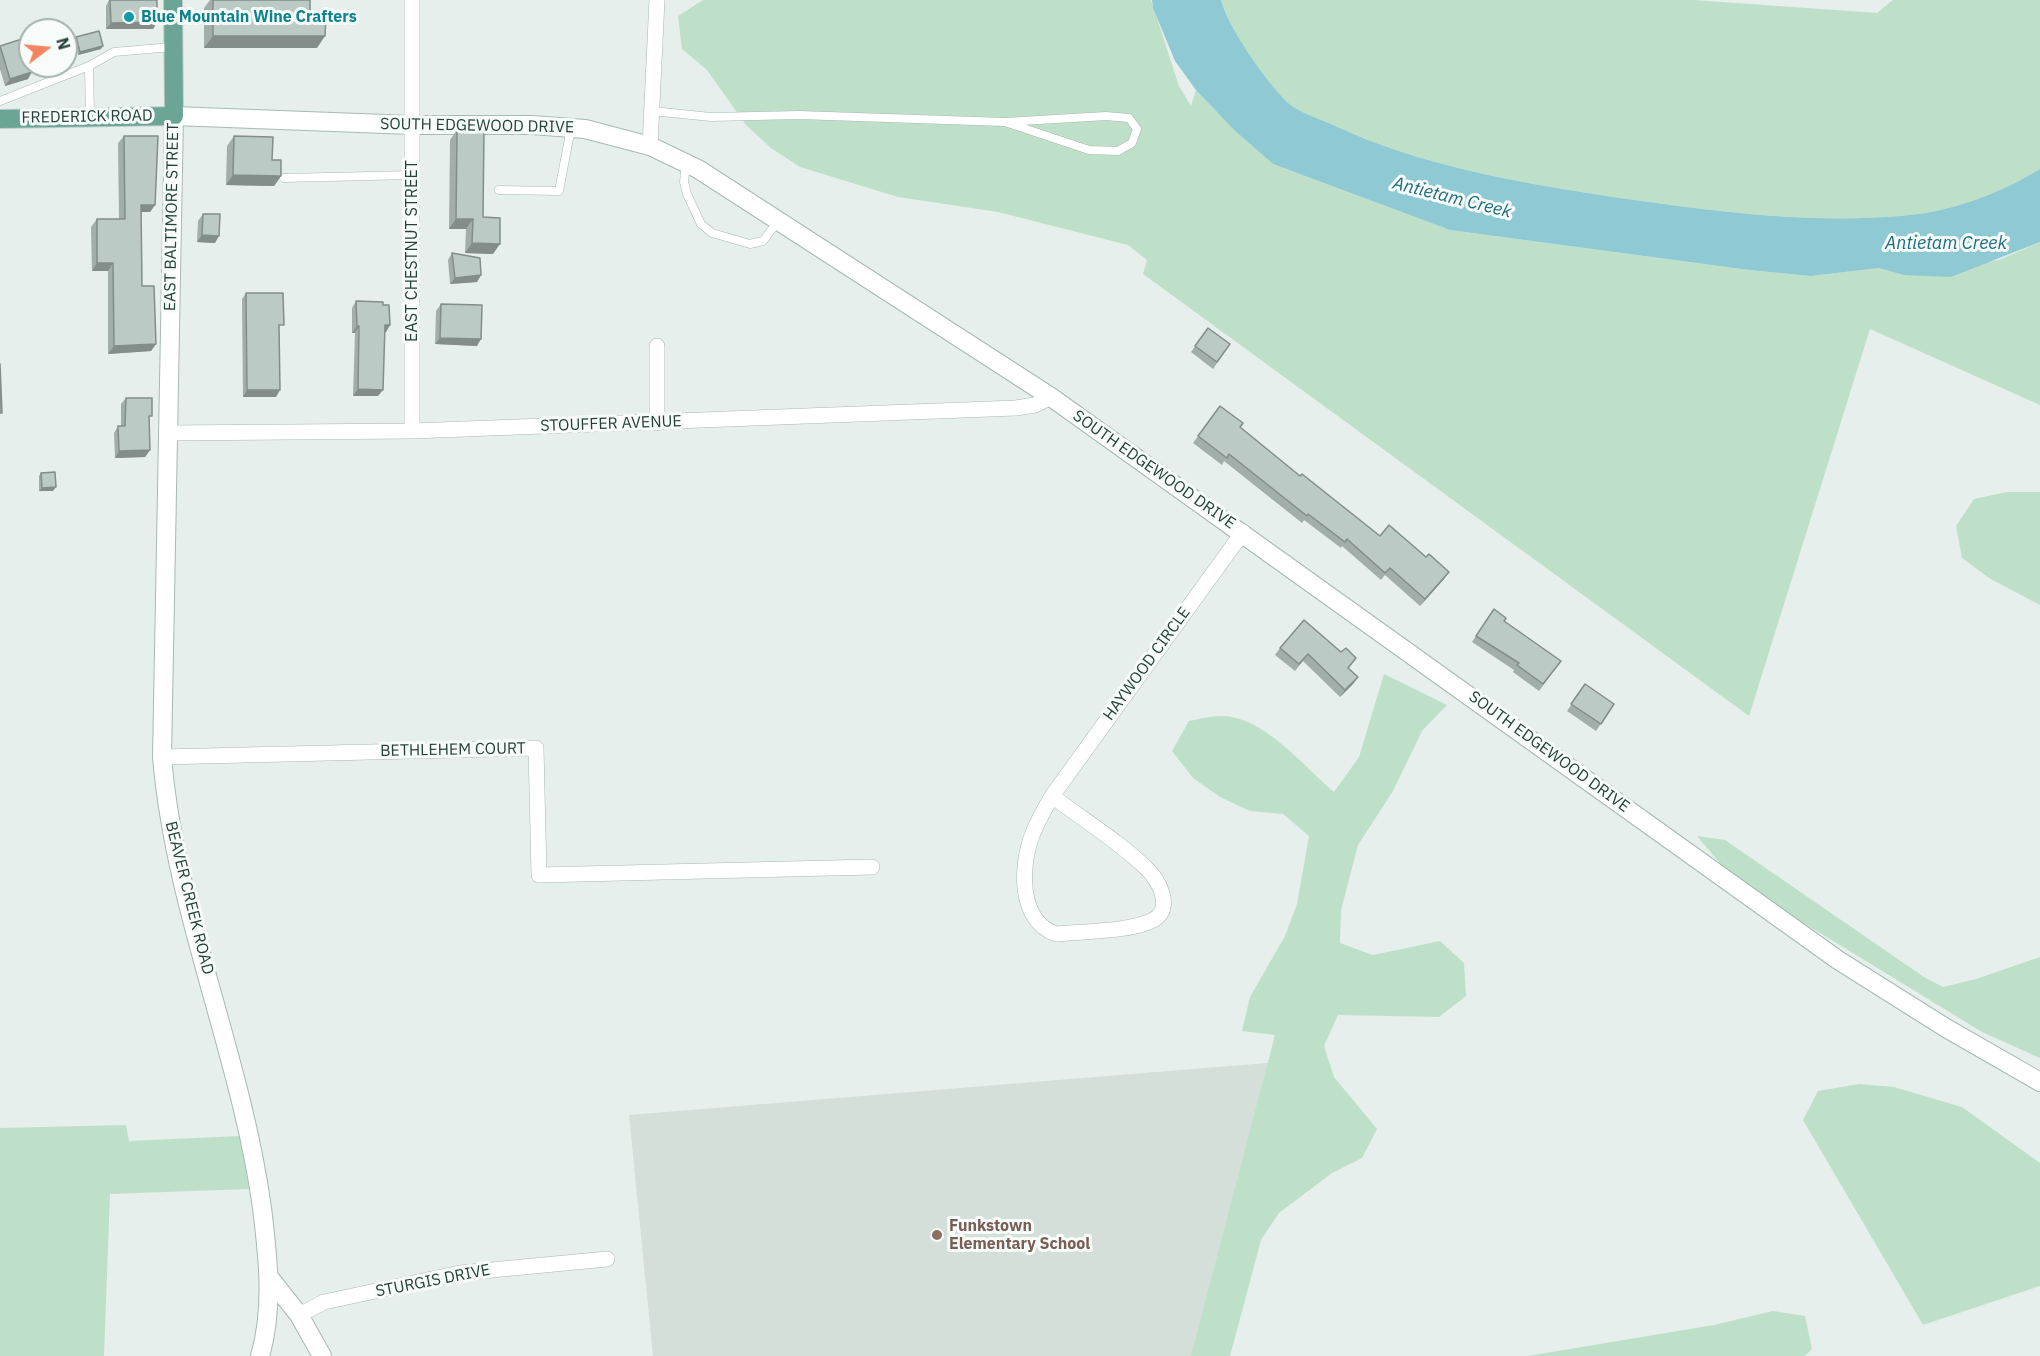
<!DOCTYPE html>
<style>
body{margin:0}
#map{position:relative;width:2040px;height:1356px;overflow:hidden;background:#e6efeb;font-family:"IBM Plex Sans",sans-serif}
canvas{display:block}
.north{position:absolute;left:18px;top:18px;width:60px;height:60px;box-sizing:border-box;background:#f7fbf9;border:2px solid #a3b1ad;border-radius:50%;rotate:74deg;font-size:16px;font-weight:700;line-height:24px;text-align:center;color:#24423a}
.north::after{content:'';display:block;margin:auto;width:21px;height:27px;background:#f4845f;clip-path:polygon(50% 0,100% 100%,50% 72%,0 100%)}
</style>
<div id="map">
<canvas width="2040" height="1356"></canvas>
<div class="north">N</div>
</div>
<script>
const c = document.querySelector('canvas').getContext('2d');
c.lineJoin = 'round';
function fillPath(path, color) { c.fillStyle = color; c.fill(path, 'evenodd'); }
function strokePath(path, color, width, dash) { c.strokeStyle = color; c.lineWidth = width; c.lineCap = dash ? 'butt' : 'round'; c.setLineDash(dash || []); c.stroke(path); }
function label(font, color, halo, rows, align = 'center') {
  c.font = font + ' "IBM Plex Sans",sans-serif'; c.lineWidth = 6; c.setLineDash([]); c.textBaseline = 'middle'; c.strokeStyle = halo; c.fillStyle = color; for (const [text, x, y, turn = 0] of rows) {
    c.save(); c.translate(x, y); c.rotate((+turn || 0) * Math.PI / 180); c.textAlign = isNaN(turn) ? turn : align; if (halo) c.strokeText(text, 0, 0); c.fillText(text, 0, 0); c.restore();
  }
}
fillPath(new Path2D(`
 M1279 1062 1199 1356H653L629 1115Z`), '#d4dfda');
fillPath(new Path2D(`
 M703 0H1151L1179 86 1191 106 1196 90 1234 130 1273 164 1450 230 1749 270 1811 276 1879 268 1903 275 1999 260 2040 242V405L1870 329 1749 716 1143 274 1147 260 1128 245 998 212 898 197 800 167 771 148 746 125 707 70 682 49 678 16Z
 M1221 0H1693L1877 13 1893 0H2040V169C1997 195 1951 212 1900 216 1807 224 1712 211 1620 198 1521 183 1422 167 1331 124 1318 118 1297 112 1287 102 1266 82 1228 28 1221 0Z
 M2007 492H2040V605L1989 578 1962 558 1956 526 1974 499Z
 M1384 674 1447 705 1422 731 1393 791 1358 845 1341 910 1340 943 1373 955 1440 941 1464 963 1466 996 1439 1017 1338 1015 1324 1046 1334 1077 1377 1129 1362 1158 1332 1173 1279 1213 1261 1240 1230 1356H1191L1275 1035 1242 1031 1250 997 1285 936 1297 904 1309 836 1283 814 1250 811 1220 797 1193 778 1172 751 1189 721C1199 719 1211 716 1221 716 1264 716 1304 767 1334 792L1359 757Z
 M1697 836 1725 840 1924 977 1943 987 1976 979 2040 957V1058L1982 1032 1735 881Z
 M1859 1084 1894 1087 1962 1107 2040 1163V1286L1923 1325 1803 1120 1818 1091Z
 M126 1125 129 1141 240 1136 249 1189 110 1194 104 1356H0V1128Z
 M1773 1311 1805 1316 1812 1349 1805 1356H1528L1714 1325Z`), '#bfe0c8');
fillPath(new Path2D(`
 M1152 0H1221C1228 28 1266 81 1287 102 1297 112 1318 118 1331 124 1422 167 1521 183 1620 198 1712 211 1807 224 1900 216 1951 212 1997 195 2040 169V242L1951 277 1903 275 1879 268 1811 276 1749 270 1450 230 1273 164 1234 130 1196 90 1175 61 1153 8Z`), '#8ec9d4');
const service = new Path2D(`
 M89 66 90 116
 M0 101 89 66 114 52 172 47
 M652 111 711 117 799 115 1005 122 1089 150 1118 151 1132 143 1137 129 1129 118 1106 116 1005 122
 M686 164 684 182 687 194 701 224 712 233 750 244 763 241 779 220
 M284 178 412 175
 M499 190 559 191 571 128`);
const minor = new Path2D(`
 M650 146 657 0
 M657 346V423
 M412 431V0
 M168 433 412 431 1016 408 1035 405 1051 397
 M162 757 536 748 539 875 872 867
 M1052 796C1045 808 1038 820 1033 833 1020 865 1018 921 1056 934 1083 931 1133 932 1155 919 1173 907 1159 880 1146 868 1121 843 1081 818 1052 796L1243 532
 M299 1315 324 1302 460 1273 607 1259`);
const tertiary = new Path2D(`
 M174 116 162 757C175 911 241 1055 262 1208 268 1257 274 1308 260 1356
 M269 1277 299 1315 322 1356`);
const secondary = new Path2D(`
 M174 116 412 125H532L585 129 650 146 698 169 1051 397 1838 960 1946 1028 2040 1082`);
const primary = new Path2D(`
 M0 119 174 116 173 0`);
strokePath(service, '#a8b8b2', 9);
strokePath(minor, '#a8b8b2', 16);
strokePath(tertiary, '#a8b8b2', 20);
strokePath(secondary, '#a4bbb3', 20);
strokePath(primary, '#c2cac8', 20);
strokePath(service, '#fff', 8);
strokePath(minor, '#fff', 15);
strokePath(tertiary, '#fff', 18);
strokePath(secondary, '#fff', 18);
strokePath(primary, '#6aa596', 18);
fillPath(new Path2D(`
 M109 0H157V22L153 29H106V6Z
 M210 0H310V16L317 48H204V8Z
 M76 37 101 49 78 55 74 41Z
 M0 46 28 79 5 86 0 69Z
 M457 130 483 217 493 254 465 253 466 229H449L450 140Z
 M124 136 155 205 150 212H141L142 286 156 344 151 351 108 354V271H92L91 227 97 219H119L118 143Z
 M234 136 272 160 281 176 274 186 226 185 227 146Z
 M203 214 215 243 197 242 198 221Z
 M452 253 481 275 477 282 450 284 448 260Z
 M246 293 276 397H243L242 299Z
 M356 301 383 305 390 325 386 332H384L378 396H353L355 333H352V308Z
 M441 304 477 346 435 344 436 311Z
 M1208 328 1230 344 1213 369 1191 352Z
 M126 398 149 420 150 450 145 457 115 458 114 433 118 426H121V404Z
 M1220 406 1240 427 1300 476 1380 536 1444 579 1420 606 1385 575 1381 580 1342 546 1341 548 1304 520 1302 523 1224 461 1222 465 1193 443Z
 M41 473 53 491H39V476Z
 M1494 609 1504 621 1561 661 1539 691 1513 672 1514 670 1472 642Z
 M1280 648 1341 652 1356 658 1348 668 1353 684 1340 697 1303 661 1295 671 1275 655Z
 M1585 684 1614 704 1596 731 1567 711Z`), '#a1aea9');
fillPath(new Path2D(`
 M157 22 153 29H106L111 23Z
 M213 36H325L317 48H204Z
 M103 46 101 49 78 55 80 52Z
 M32 72 28 79 5 86 10 79Z
 M233 175 281 176 274 186 226 185Z
 M141 205H155L150 212H136Z
 M456 219H473L466 229H449Z
 M202 235 219 236 215 243 197 242Z
 M472 243 500 244 493 254 465 253Z
 M97 263H113L108 271H92Z
 M481 275 477 282 450 284 455 278Z
 M385 325H390L386 332H380Z
 M357 326H359L355 333H352Z
 M440 338 481 339 477 346 435 344Z
 M156 344 151 351 108 354 114 346Z
 M358 389 383 390 378 396H353Z
 M247 390H280L276 397H243Z
 M150 450 145 457 115 458 119 451Z
 M56 487 53 491H39L42 488Z
 M1449 572 1444 579 1420 606 1425 599Z
 M1358 677 1353 684 1340 697 1345 690Z`), '#838d89');
const building = new Path2D(`
 M110 0H157V22L111 23Z
 M213 0H310V16H326L325 36H213Z
 M99 31 103 46 80 52 76 37Z
 M22 39 32 72 10 79 0 46Z
 M457 130H484L483 217 500 218V244L472 243 473 219H456Z
 M124 136H158L155 205H141L142 286H154L156 344 114 346 113 263H97V219H125Z
 M234 136 273 137 272 160H281V176L233 175Z
 M203 214H220L219 236 202 235Z
 M452 253 480 258 481 275 455 278Z
 M246 293H283L284 325H279L280 390H247Z
 M356 301 383 302V305H389L390 325H385L383 390 358 389 359 326H357Z
 M441 304 482 305 481 339 440 338Z
 M1208 328 1230 344 1217 362 1195 346Z
 M0 364 2 413H0Z
 M126 398H152V416H149L150 450 119 451 118 426H125Z
 M1220 406 1243 423 1240 427 1300 476 1302 474 1380 536 1389 525 1426 557 1429 554 1449 572 1425 599 1390 568 1385 573 1347 539 1345 542 1308 514 1307 516 1229 454 1227 458 1198 436Z
 M55 472 56 487 42 488 41 473Z
 M1494 609 1506 618 1504 621 1561 661 1543 684 1517 665 1519 663 1476 636Z
 M1304 620 1341 652 1346 648 1356 658 1348 668 1358 677 1345 690 1308 654 1299 664 1280 648Z
 M1585 684 1614 704 1601 724 1571 704Z`);
fillPath(building, '#bbcac4');
strokePath(building, '#838d89', 1.5);
for (const [x, y, r, color] of [
 [129,17,6,"#0f9aa8"],
 [937,1235,6,"#8d6e63"]
]) { const dot = new Path2D(); dot.arc(x, y, r, 0, 2 * Math.PI); c.fillStyle = color; c.fill(dot); strokePath(dot, '#f7fbf9', 2); }
label('bold 16px', '#0d838f', '#f7fbf9', [
 ["Blue Mountain Wine Crafters",141,17]
], 'left');
label('16px', '#24423a', '#f7fbf9', [
 ["FREDERICK ROAD",87,117,-1],
 ["SOUTH EDGEWOOD DRIVE",477,126,1],
 ["EAST BALTIMORE STREET",172,217,-89],
 ["EAST CHESTNUT STREET",412,251,-90],
 ["STOUFFER AVENUE",611,424,-2],
 ["SOUTH EDGEWOOD DRIVE",1154,470,35],
 ["HAYWOOD CIRCLE",1147,664,-54],
 ["BETHLEHEM COURT",453,750,-1],
 ["SOUTH EDGEWOOD DRIVE",1549,752,36],
 ["BEAVER CREEK ROAD",189,898,76],
 ["STURGIS DRIVE",433,1281,-11]
]);
label('bold 16px', '#785e54', '#f7fbf9', [
 ["Funkstown",949,1226],
 ["Elementary School",949,1244]
], 'left');
label('italic 18px', '#1c6f80', '#f7fbf9', [
 ["Antietam Creek",1452,198,14],
 ["Antietam Creek",1946,244]
]);
</script>
